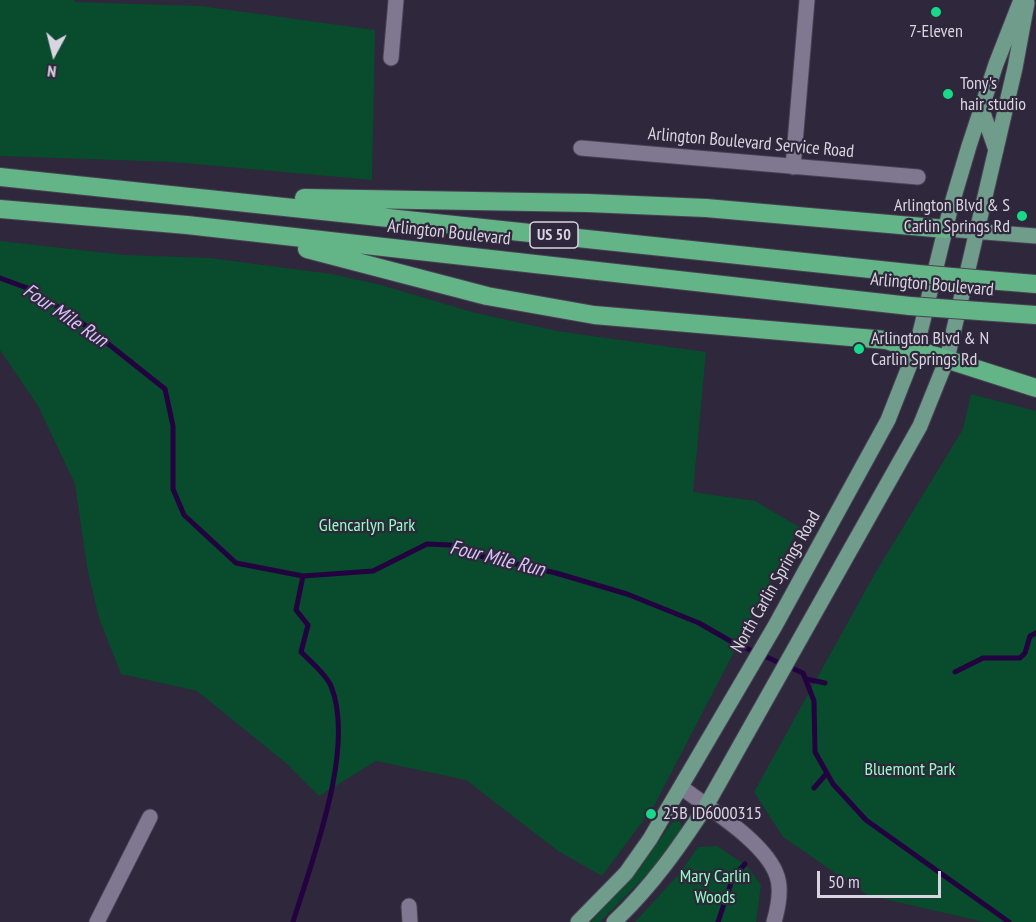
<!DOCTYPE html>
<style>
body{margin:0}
#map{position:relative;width:1036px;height:922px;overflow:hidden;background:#2f273b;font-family:"PT Sans Narrow",sans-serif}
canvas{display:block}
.north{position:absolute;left:24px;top:24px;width:60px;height:60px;-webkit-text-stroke:4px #2f273b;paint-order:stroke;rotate:187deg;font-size:16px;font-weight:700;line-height:24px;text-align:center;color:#d9d4e1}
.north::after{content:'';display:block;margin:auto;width:21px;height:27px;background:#d9d4e1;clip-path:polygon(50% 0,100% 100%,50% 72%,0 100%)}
.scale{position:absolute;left:817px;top:871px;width:124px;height:27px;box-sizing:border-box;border:3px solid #d9d4e1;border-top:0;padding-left:8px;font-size:18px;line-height:21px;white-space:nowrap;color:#d9d4e1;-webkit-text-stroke:4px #2f273b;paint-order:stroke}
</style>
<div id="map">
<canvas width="1036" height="922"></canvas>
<div class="north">N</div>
<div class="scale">50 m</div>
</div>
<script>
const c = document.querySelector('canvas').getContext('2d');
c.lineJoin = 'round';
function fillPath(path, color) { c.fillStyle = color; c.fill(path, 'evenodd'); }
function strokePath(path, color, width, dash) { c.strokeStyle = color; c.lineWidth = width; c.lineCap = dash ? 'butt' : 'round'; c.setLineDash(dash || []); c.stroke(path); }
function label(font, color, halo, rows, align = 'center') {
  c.font = font + ' "PT Sans Narrow",sans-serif'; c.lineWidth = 4.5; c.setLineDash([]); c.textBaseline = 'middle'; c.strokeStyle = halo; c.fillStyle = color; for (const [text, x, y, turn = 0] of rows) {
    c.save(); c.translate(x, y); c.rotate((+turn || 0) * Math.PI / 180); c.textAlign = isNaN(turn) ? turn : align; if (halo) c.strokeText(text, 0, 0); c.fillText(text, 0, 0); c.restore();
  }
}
fillPath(new Path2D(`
 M0 0H74L75 2 201 6 375 30 372 180 173 162 0 156Z
 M0 241 125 255 210 258 332 274 381 285 472 312 557 331 706 352 693 492 755 501 799 527 654 806 602 876 558 851 466 780 376 761 319 796 287 764 197 691 121 674 99 618 87 567 75 484 38 406 0 350Z
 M971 394 1036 411V922H984L867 895 783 837 754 792 874 575 963 429Z
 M680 821 682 828 657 864 600 922H591L641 867 672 822Z
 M717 846 747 866 761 885 756 922H635L679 874 698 847Z`), '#084b2d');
strokePath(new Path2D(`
 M0 278 30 289 77 319 165 389 173 426V489L184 515 236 563 303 576 373 571 427 544 451 545 480 556 556 573 627 594 699 623 732 642 803 673 814 701 815 752 833 784 866 820 1009 922
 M955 672 983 658H1020L1025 653 1030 636 1036 633
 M806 679 825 683
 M814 788 827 773
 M293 922C312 860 356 748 331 686 326 674 310 661 301 652L308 625 296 610 303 576
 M718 922 733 877 745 864`), '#23033f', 5);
const minor = new Path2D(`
 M391 58 396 0
 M581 148 918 177
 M793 167 807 0
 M681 787C708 808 766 842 777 876 782 890 778 908 774 922
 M409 906 410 922
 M97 922 150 817`);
const major = new Path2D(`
 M981 107 996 150
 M946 229 1036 236
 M578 922 626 873 650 839 775 626 888 420 916 349 950 210 969 146 996 64 1021 0
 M614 922C651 887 678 849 706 806L920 426 947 359 1015 68 1027 3`);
const highway = new Path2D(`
 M0 177 918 274
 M304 198 588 203 706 208 946 229
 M0 209 187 225 910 306
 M307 249 487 296 594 315 886 340 1036 388
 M987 280 1036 284
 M979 311 1036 315`);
strokePath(minor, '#494254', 17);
strokePath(major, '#494254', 17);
strokePath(highway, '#494254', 20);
strokePath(minor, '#807790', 15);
strokePath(major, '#6f9c8b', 15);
strokePath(highway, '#63b587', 18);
const highwayBridge = new Path2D(`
 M918 274 987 280
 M910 306 979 311`);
strokePath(highwayBridge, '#494254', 20, []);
strokePath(highwayBridge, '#63b587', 18);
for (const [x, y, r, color] of [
 [936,12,6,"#18d989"],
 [948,94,6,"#18d989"],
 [1022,216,6,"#18d989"],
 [859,349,6,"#18d989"],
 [651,814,6,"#18d989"]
]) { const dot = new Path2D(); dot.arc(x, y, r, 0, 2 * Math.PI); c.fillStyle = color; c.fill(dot); strokePath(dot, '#2f273b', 2); }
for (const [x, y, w] of [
 [554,235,48]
]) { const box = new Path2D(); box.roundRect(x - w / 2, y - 13, w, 26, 4.5); c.fillStyle = '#2f273b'; c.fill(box); strokePath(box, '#d9d4e1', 1.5); }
label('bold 16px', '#d9d4e1', null, [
 ["US 50",554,235]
]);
label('18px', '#d9d4e1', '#2f273b', [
 ["7-Eleven",936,32,"center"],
 ["Tony's",960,84],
 ["hair studio",960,105],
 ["Arlington Blvd & S",1010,206,"right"],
 ["Carlin Springs Rd",1010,227,"right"],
 ["Arlington Blvd & N",871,339],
 ["Carlin Springs Rd",871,360],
 ["25B ID6000315",663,814]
], 'left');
label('18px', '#d9d4e1', '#2f273b', [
 ["Arlington Boulevard Service Road",751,143,5],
 ["Arlington Boulevard",449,233,6],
 ["Arlington Boulevard",932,285,5],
 ["North Carlin Springs Road",776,582,-60]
]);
label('18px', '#90ffc0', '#2f273b', [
 ["Glencarlyn Park",367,526],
 ["Bluemont Park",910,770],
 ["Mary Carlin",715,877],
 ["Woods",715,898]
]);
label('italic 20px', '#d7c2fa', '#2f273b', [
 ["Four Mile Run",65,316,34],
 ["Four Mile Run",497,559,14]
]);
</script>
